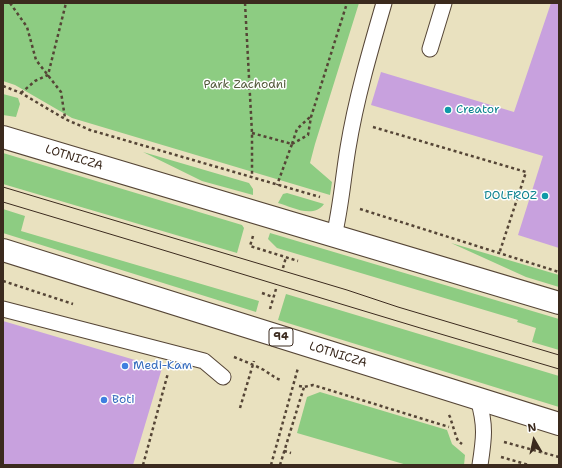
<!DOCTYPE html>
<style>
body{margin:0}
#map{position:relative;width:562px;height:468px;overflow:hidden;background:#e9e1bf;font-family:"Shantell Sans",sans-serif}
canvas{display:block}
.frame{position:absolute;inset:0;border:4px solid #3b2a1e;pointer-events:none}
.north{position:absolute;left:514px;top:420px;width:40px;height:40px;-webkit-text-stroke:3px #fff;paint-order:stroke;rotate:351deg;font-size:11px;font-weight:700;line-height:16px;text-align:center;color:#3b2a1e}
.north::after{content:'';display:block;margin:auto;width:14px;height:18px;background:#3b2a1e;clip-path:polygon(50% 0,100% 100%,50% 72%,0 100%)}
</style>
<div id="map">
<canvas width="562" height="468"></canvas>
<div class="frame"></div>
<div class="north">N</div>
</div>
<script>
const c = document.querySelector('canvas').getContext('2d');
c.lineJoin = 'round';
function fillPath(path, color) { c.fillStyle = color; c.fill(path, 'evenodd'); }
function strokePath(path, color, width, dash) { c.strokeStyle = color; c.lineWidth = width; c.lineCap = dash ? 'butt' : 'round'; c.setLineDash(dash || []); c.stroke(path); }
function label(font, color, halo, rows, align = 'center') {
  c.font = font + ' "Shantell Sans",sans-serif'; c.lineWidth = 3; c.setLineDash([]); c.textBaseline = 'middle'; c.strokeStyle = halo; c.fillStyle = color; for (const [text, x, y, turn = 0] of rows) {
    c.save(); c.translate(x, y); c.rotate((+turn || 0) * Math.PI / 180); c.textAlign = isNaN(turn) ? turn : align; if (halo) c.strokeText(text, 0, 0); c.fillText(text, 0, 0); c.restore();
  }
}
fillPath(new Path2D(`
 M3 3H359L315 144 310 163 332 182 330 195 72 118 15 85 3 81Z
 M3 94 18 98 20 104 16 117 3 115Z
 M143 152 249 183 253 189V195L202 181Z
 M3 153 242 225 244 228 237 253 3 184Z
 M287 193 324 204C313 219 292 207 278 203L283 194Z
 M3 209 25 216 21 231 259 301 256 312 3 233Z
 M270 233 559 319V350L532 342 536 328 517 322 518 320 277 248 268 239Z
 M451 243 559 275V287L526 277Z
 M286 294 559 376V407L278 320Z
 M320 392 447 430 452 444 465 455 464 465H407L297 433 307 397Z`), '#8dcc82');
fillPath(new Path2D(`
 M551 3H559V248L518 235 543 156 371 105 381 72 514 112Z
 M3 321 162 368 133 465H3Z`), '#c8a1de');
const service = new Path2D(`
 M430 49 444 3
 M334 236C341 207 343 178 348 148 356 99 370 51 384 3
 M3 309 204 361 223 377
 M478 399C486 425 484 439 480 465`);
const primary = new Path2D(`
 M3 137 559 303
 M3 250 559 424`);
strokePath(service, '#554536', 17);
strokePath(primary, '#554536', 24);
strokePath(new Path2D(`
 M10 3 27 27 36 60 61 92 65 118
 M245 3 252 133V177
 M3 86 21 93 65 119 90 130 320 197
 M21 93 35 81 48 75 66 3
 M373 127 526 172 499 254
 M252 133 292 144 277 185
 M292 144 308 135 311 117 347 3
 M292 144 297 129 310 117
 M360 209 559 272
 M253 236 250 246 298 261
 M283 268 286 257
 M3 281 73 304
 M262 293 273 297
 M270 309 276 289
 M234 357C244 361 254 365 264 370 270 374 275 378 281 380
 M299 386 304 387 313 385 449 427
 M240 408 254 361
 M449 415 450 417 456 436 458 441 462 444
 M504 442 559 457
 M284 451 291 453
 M501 457 529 465
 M143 465 168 373
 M271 465 298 368
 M280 465 304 387`), '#554536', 2.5, [3, 3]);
strokePath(service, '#fff', 15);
strokePath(primary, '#fff', 22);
strokePath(new Path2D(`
 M3 187 347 290 398 307 559 355
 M3 202C189 257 373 315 559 369`), '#3b2a1e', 1);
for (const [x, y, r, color] of [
 [448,110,4,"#0f9aa8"],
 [545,196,4,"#0f9aa8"],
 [125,366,4,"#3f7fe0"],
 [104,400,4,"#3f7fe0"]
]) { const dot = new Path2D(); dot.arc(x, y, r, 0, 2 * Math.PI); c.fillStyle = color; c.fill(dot); strokePath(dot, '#fff', 1.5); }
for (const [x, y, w] of [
 [281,337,24]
]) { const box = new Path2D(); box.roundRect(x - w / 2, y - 9, w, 18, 3); c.fillStyle = '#fff'; c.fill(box); strokePath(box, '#3b2a1e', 1); }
label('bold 11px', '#3b2a1e', null, [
 ["94",281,337]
]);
label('12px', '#545b3c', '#fff', [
 ["Park Zachodni",245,85]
]);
label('12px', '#0d838f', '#fff', [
 ["Creator",456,110],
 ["DOLFROZ",537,196,"right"]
], 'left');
label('12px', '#3b2a1e', '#fff', [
 ["LOTNICZA",74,158,17],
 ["LOTNICZA",338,355,17]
]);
label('12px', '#366cbe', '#fff', [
 ["Medi-Kam",133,366],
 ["Boti",112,400]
], 'left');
</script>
